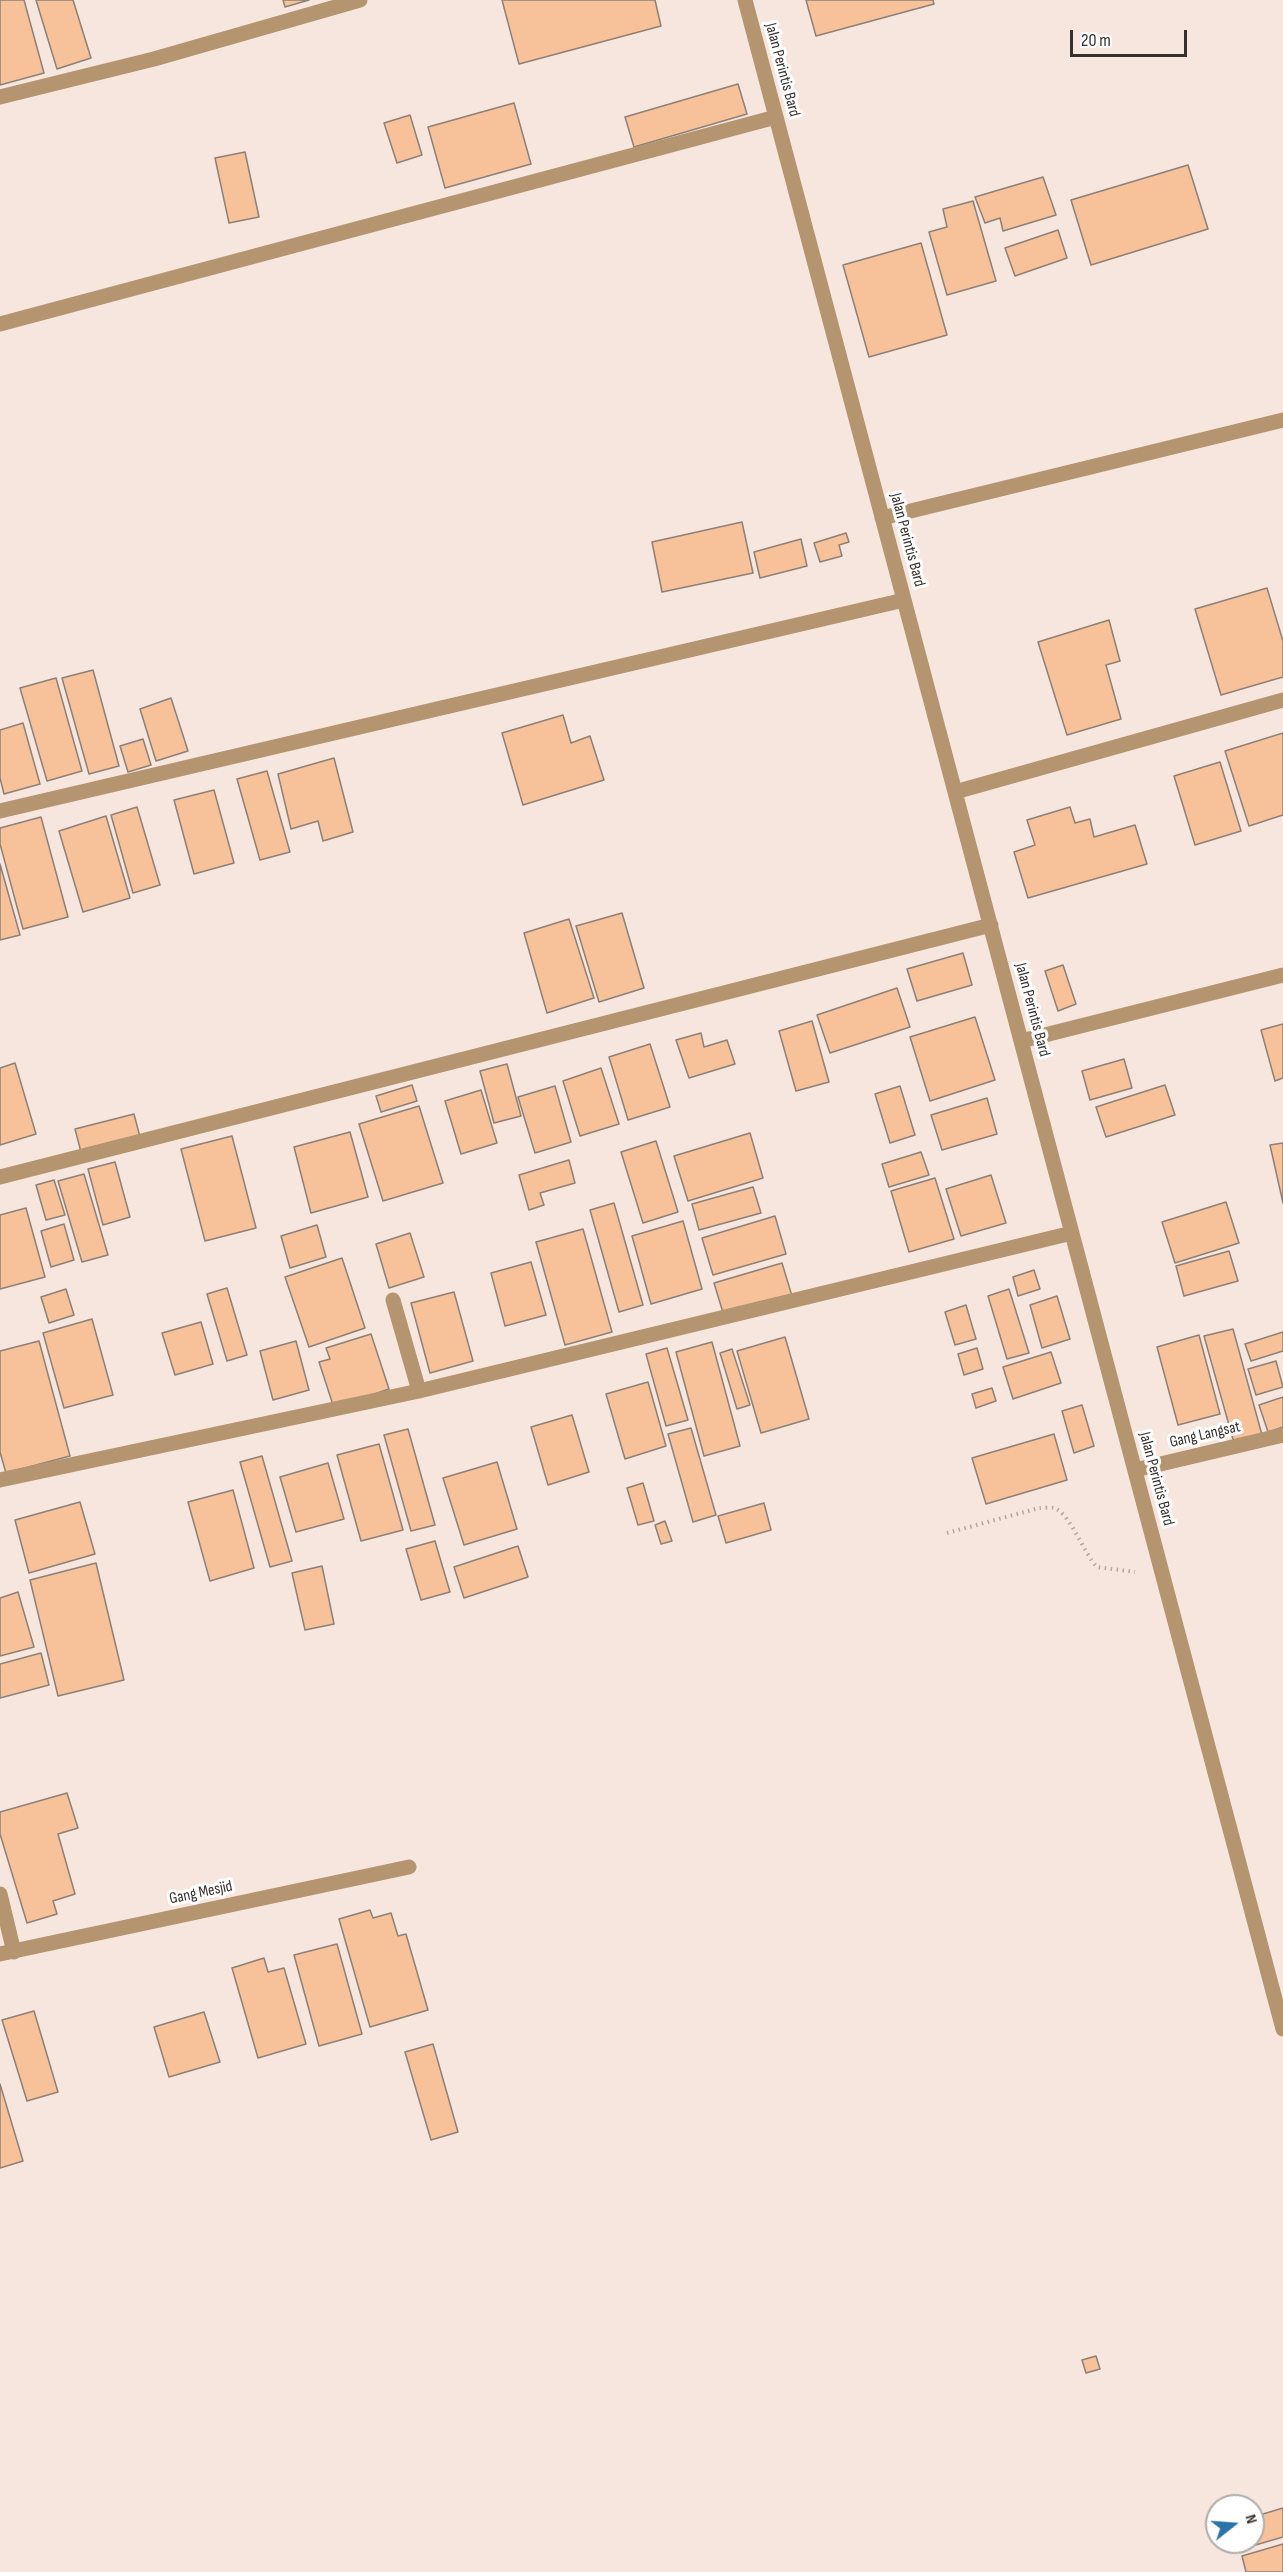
<!DOCTYPE html>
<style>
body{margin:0}
#map{position:relative;width:1283px;height:2572px;overflow:hidden;background:#f6e6de;font-family:"Sofia Sans Condensed",sans-serif}
canvas{display:block}
.north{position:absolute;left:1205px;top:2494px;width:60px;height:60px;box-sizing:border-box;background:#fff;border:2px solid #afadab;border-radius:50%;rotate:73deg;font-size:16px;font-weight:700;line-height:24px;text-align:center;color:#37312e}
.north::after{content:'';display:block;margin:auto;width:21px;height:27px;background:#2a74a7;clip-path:polygon(50% 0,100% 100%,50% 72%,0 100%)}
.scale{position:absolute;left:1070px;top:30px;width:117px;height:27px;box-sizing:border-box;border:3px solid #37312e;border-top:0;padding-left:8px;font-size:18px;line-height:21px;white-space:nowrap;color:#37312e;-webkit-text-stroke:4px #fff;paint-order:stroke}
</style>
<div id="map">
<canvas width="1283" height="2572"></canvas>
<div class="north">N</div>
<div class="scale">20 m</div>
</div>
<script>
const c = document.querySelector('canvas').getContext('2d');
c.lineJoin = 'round';
function fillPath(path, color) { c.fillStyle = color; c.fill(path, 'evenodd'); }
function strokePath(path, color, width, dash) { c.strokeStyle = color; c.lineWidth = width; c.lineCap = dash ? 'butt' : 'round'; c.setLineDash(dash || []); c.stroke(path); }
function label(font, color, halo, rows, align = 'center') {
  c.font = font + ' "Sofia Sans Condensed",sans-serif'; c.lineWidth = 6; c.setLineDash([]); c.textBaseline = 'middle'; c.strokeStyle = halo; c.fillStyle = color; for (const [text, x, y, turn = 0] of rows) {
    c.save(); c.translate(x, y); c.rotate((+turn || 0) * Math.PI / 180); c.textAlign = isNaN(turn) ? turn : align; if (halo) c.strokeText(text, 0, 0); c.fillText(text, 0, 0); c.restore();
  }
}
const building = new Path2D(`
 M0 0H24L44 73 0 85Z
 M36 0H73L91 58 57 69Z
 M283 0H309L285 7Z
 M502 0H655L661 26 519 64Z
 M806 0H933L934 4 816 36Z
 M738 84 747 114 634 147 625 117Z
 M514 103 531 164 445 188 428 127Z
 M410 115 422 155 397 163 384 123Z
 M245 152 259 217 229 223 215 158Z
 M1188 165 1208 229 1091 265 1071 200Z
 M1043 177 1056 215 1003 231 1000 218 985 223 975 197Z
 M973 201 996 281 947 295 929 232 947 227 943 209Z
 M1058 230 1067 258 1015 276 1005 248Z
 M921 243 947 335 869 357 843 265Z
 M742 522 753 573 662 592 652 542Z
 M846 533 849 542 839 545 842 556 820 562 814 543Z
 M801 539 807 566 760 578 754 552Z
 M1267 588 1283 641V677L1221 695 1195 609Z
 M1109 620 1120 661 1106 665 1121 719 1067 735 1038 642Z
 M93 670 119 766 89 774 62 678Z
 M56 678 82 771 47 781 20 688Z
 M171 698 188 751 156 761 140 709Z
 M563 715 571 743 590 736 604 780 523 805 502 733Z
 M23 723 40 784 4 794 0 778V730Z
 M1283 733V815L1249 826 1225 751Z
 M143 739 151 765 128 772 120 746Z
 M334 758 353 832 323 841 318 821 291 829 278 774Z
 M1220 762 1241 831 1195 845 1174 776Z
 M267 771 290 852 260 860 237 779Z
 M214 790 234 863 194 874 174 800Z
 M137 807 160 885 133 893 111 815Z
 M1070 807 1075 823 1090 819 1094 837 1135 825 1147 864 1028 898 1014 852 1035 845 1027 820Z
 M106 816 130 898 83 912 59 831Z
 M41 817 68 917 23 929 0 844V828Z
 M0 864 20 935 0 940Z
 M622 913 644 988 599 1002 576 926Z
 M569 919 594 998 547 1013 524 933Z
 M963 953 972 985 917 1001 907 969Z
 M1063 965 1076 1004 1058 1011 1045 971Z
 M897 988 910 1027 830 1053 817 1015Z
 M975 1017 995 1080 930 1101 910 1037Z
 M812 1021 829 1082 796 1091 779 1031Z
 M1283 1024V1078L1275 1081 1261 1030Z
 M701 1033 704 1047 727 1040 735 1064 689 1078 676 1040Z
 M650 1044 670 1107 628 1120 609 1057Z
 M1124 1059 1132 1088 1090 1100 1082 1071Z
 M15 1063 36 1134 0 1145V1068Z
 M507 1064 521 1116 494 1123 480 1071Z
 M601 1068 619 1124 580 1136 563 1081Z
 M412 1085 417 1101 381 1112 376 1096Z
 M1165 1085 1175 1115 1106 1137 1096 1107Z
 M555 1086 571 1142 535 1153 518 1097Z
 M900 1086 915 1135 890 1143 875 1094Z
 M481 1090 497 1143 461 1154 445 1101Z
 M987 1098 997 1134 942 1150 931 1115Z
 M419 1106 443 1183 383 1201 359 1124Z
 M134 1114 140 1137 81 1152 75 1129Z
 M350 1132 368 1197 311 1213 294 1147Z
 M750 1133 763 1178 688 1201 674 1156Z
 M232 1136 256 1228 205 1241 181 1149Z
 M656 1141 678 1212 643 1223 621 1152Z
 M1283 1143V1203L1270 1145Z
 M921 1152 929 1175 889 1187 882 1164Z
 M569 1160 575 1183 540 1193 544 1205 529 1210 519 1175Z
 M115 1162 130 1217 103 1225 88 1169Z
 M84 1174 108 1255 82 1262 58 1181Z
 M991 1175 1006 1223 961 1236 946 1189Z
 M935 1178 954 1239 909 1252 891 1191Z
 M54 1180 65 1215 46 1220 36 1185Z
 M753 1187 761 1213 699 1230 692 1204Z
 M1226 1202 1239 1243 1175 1263 1162 1222Z
 M614 1203 643 1305 619 1312 590 1210Z
 M26 1208 45 1277 0 1289V1215Z
 M775 1216 786 1254 713 1275 702 1238Z
 M683 1221 702 1289 651 1304 632 1236Z
 M64 1224 74 1260 51 1267 41 1231Z
 M317 1225 326 1257 290 1268 281 1236Z
 M583 1229 612 1332 565 1345 536 1242Z
 M410 1233 424 1277 389 1288 376 1244Z
 M1229 1251 1238 1281 1184 1296 1176 1266Z
 M342 1258 365 1328 309 1347 285 1277Z
 M531 1262 546 1315 505 1326 491 1273Z
 M782 1263 792 1296 724 1316 714 1283Z
 M1034 1270 1040 1289 1018 1296 1013 1277Z
 M227 1288 247 1355 227 1361 207 1294Z
 M66 1289 74 1315 49 1323 41 1297Z
 M1009 1289 1029 1353 1007 1359 988 1296Z
 M454 1292 473 1361 430 1373 411 1303Z
 M1057 1296 1070 1339 1042 1348 1030 1305Z
 M966 1305 976 1339 955 1345 945 1312Z
 M92 1319 113 1395 64 1408 43 1333Z
 M201 1322 213 1364 175 1375 162 1333Z
 M1233 1329 1262 1435 1234 1443 1204 1336Z
 M1283 1332V1351L1251 1361 1245 1344Z
 M371 1334 389 1389 334 1408 319 1362 330 1359 326 1348Z
 M1199 1335 1220 1414 1178 1425 1157 1347Z
 M785 1337 809 1419 761 1433 737 1351Z
 M39 1341 70 1456 6 1473 0 1452V1351Z
 M296 1341 309 1390 273 1400 260 1351Z
 M712 1342 740 1446 704 1456 676 1352Z
 M667 1348 688 1420 666 1426 646 1354Z
 M977 1348 983 1369 964 1375 958 1354Z
 M732 1349 750 1405 737 1409 720 1353Z
 M1051 1352 1061 1383 1013 1399 1003 1367Z
 M1276 1361 1283 1387 1256 1395 1248 1369Z
 M648 1382 666 1446 625 1459 606 1394Z
 M992 1388 996 1401 976 1408 972 1394Z
 M1283 1397V1427L1268 1432 1259 1405Z
 M1082 1405 1094 1446 1074 1453 1062 1411Z
 M572 1415 589 1472 548 1485 531 1427Z
 M691 1428 716 1515 693 1522 668 1434Z
 M408 1429 435 1525 411 1531 384 1435Z
 M1054 1434 1067 1480 986 1504 972 1458Z
 M379 1444 403 1530 361 1541 337 1455Z
 M262 1456 292 1561 270 1567 240 1462Z
 M497 1462 517 1529 464 1545 443 1478Z
 M328 1463 344 1519 296 1532 280 1477Z
 M643 1483 654 1521 638 1525 627 1488Z
 M233 1490 254 1568 210 1581 188 1502Z
 M80 1502 95 1554 29 1573 15 1520Z
 M764 1503 771 1530 726 1543 718 1516Z
 M665 1521 672 1541 661 1544 655 1525Z
 M435 1541 450 1592 421 1600 406 1549Z
 M518 1546 528 1577 464 1598 454 1567Z
 M96 1563 124 1680 58 1696 30 1580Z
 M322 1566 334 1624 305 1630 292 1573Z
 M18 1592 34 1647 0 1656V1598Z
 M41 1653 49 1685 0 1698V1664Z
 M67 1793 78 1828 58 1834 75 1894 53 1901 57 1914 27 1923 0 1834V1812Z
 M370 1910 373 1918 391 1913 398 1936 406 1934 428 2010 370 2027 339 1919Z
 M337 1944 362 2034 319 2046 294 1955Z
 M264 1958 268 1972 284 1968 306 2044 258 2058 232 1968Z
 M34 2011 58 2092 27 2101 2 2020Z
 M204 2012 220 2062 169 2077 154 2027Z
 M433 2044 458 2132 431 2140 405 2052Z
 M0 2084 23 2161 0 2168Z
 M1096 2356 1100 2369 1086 2373 1082 2360Z
 M1283 2508V2537L1242 2549 1240 2542H1253V2517Z
 M1283 2544V2572H1246L1242 2556Z`);
fillPath(building, '#f7c199');
strokePath(building, '#8d8077', 1.5);
strokePath(new Path2D(`
 M947 1533 1039 1508C1043 1508 1050 1507 1054 1508 1070 1513 1084 1554 1097 1567L1135 1572`), '#b2a6a0', 4, [1.5, 4.5]);
strokePath(new Path2D(`
 M745 0 1283 2029
 M0 97 154 59 360 0
 M0 324 776 117
 M882 518 1283 420
 M955 792 1283 700
 M0 811 904 600
 M1021 1041 1283 975
 M0 1177 991 925
 M393 1300 419 1391
 M1135 1470 1283 1435
 M0 1480 419 1391 1072 1233
 M0 1894 14 1952
 M0 1954 409 1867`), '#b59470', 15);
label('16px', '#37312e', '#fff', [
 ["Jalan Perintis Bard",782,70,75],
 ["Jalan Perintis Bard",907,540,75],
 ["Jalan Perintis Bard",1032,1010,75],
 ["Gang Langsat",1205,1435,-13],
 ["Jalan Perintis Bard",1156,1479,75],
 ["Gang Mesjid",201,1893,-12]
]);
</script>
